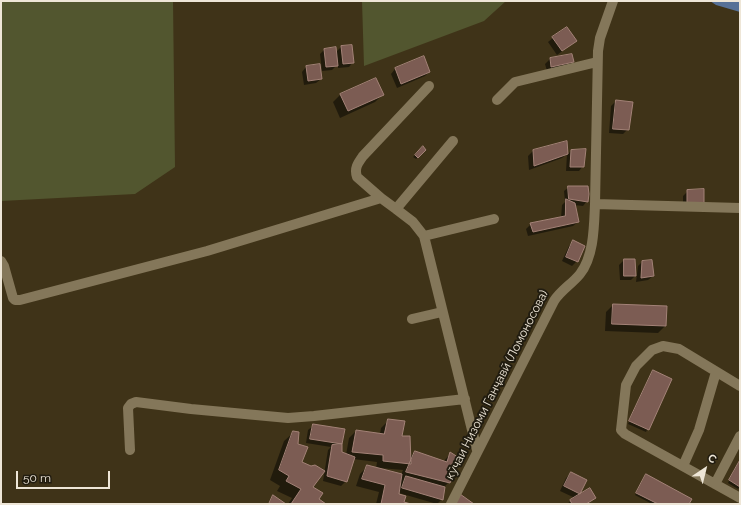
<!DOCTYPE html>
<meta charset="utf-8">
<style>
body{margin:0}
#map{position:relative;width:741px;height:505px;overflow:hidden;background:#3f3318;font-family:Raleway,sans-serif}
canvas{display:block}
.frame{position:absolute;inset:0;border:2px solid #eee6d7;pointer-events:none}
.north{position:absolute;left:685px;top:449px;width:40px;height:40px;-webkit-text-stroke:3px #211c10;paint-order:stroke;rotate:35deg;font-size:11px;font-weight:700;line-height:16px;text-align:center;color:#eee6d7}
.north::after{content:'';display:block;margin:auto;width:14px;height:18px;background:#eee6d7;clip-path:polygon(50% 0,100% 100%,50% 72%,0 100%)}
.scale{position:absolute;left:16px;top:471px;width:94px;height:18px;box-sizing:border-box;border:2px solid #eee6d7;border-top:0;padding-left:5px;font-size:12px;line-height:14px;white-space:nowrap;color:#eee6d7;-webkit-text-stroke:3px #211c10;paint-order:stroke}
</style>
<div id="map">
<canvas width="741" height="505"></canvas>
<div class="frame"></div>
<div class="north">С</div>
<div class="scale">50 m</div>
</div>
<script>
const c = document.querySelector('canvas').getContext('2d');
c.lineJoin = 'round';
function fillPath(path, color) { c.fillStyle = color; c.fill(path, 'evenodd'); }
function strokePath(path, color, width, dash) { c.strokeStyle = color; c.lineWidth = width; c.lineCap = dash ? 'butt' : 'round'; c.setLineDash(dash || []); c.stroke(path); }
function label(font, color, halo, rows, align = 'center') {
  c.font = font + ' Raleway,sans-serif'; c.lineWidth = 4; c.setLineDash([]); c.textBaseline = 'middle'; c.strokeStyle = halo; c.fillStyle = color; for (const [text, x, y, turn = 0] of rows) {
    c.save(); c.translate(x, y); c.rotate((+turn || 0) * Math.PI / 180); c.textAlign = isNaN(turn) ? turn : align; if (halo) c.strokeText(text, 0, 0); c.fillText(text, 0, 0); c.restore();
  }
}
fillPath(new Path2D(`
 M1 1H173L175 167 135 194 1 201Z
 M362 1H506L484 21 364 66Z`), '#52562f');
fillPath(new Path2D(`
 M710 1H740V12L716 5Z`), '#577197');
fillPath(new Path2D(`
 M553 38 576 41 557 55 548 42Z
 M351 46 353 62 349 67 338 68V64L332 70 322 71 320 54 324 50 335 53 341 47Z
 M572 55 573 62 568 67 547 71 545 64 550 59Z
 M423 57 429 72 425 76 397 88 391 74 395 69Z
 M306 67 321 79 316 83 304 85 302 72Z
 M375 79 382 95 375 102 340 118 333 102 340 95Z
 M616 101 628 129 623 134 609 133 611 106Z
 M566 142 567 155 571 151 583 166 579 171H566L567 154 562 158 529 170 528 156 533 151Z
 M423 148 425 150 416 159 413 157Z
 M569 187 587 201 583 206 574 205 578 222 573 226 528 236 526 229 531 224 561 218 562 205 565 202 564 191Z
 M688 191 703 202 683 207V196Z
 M574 241 577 261 572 266 562 261 569 246Z
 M624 260 635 276 631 280H620L619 265Z
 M642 262 653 276 648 280 636 282 638 266Z
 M613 305 665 326 658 333 605 331 606 312Z
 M653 371 671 380 646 432 628 424Z
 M389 420 401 437 410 457 415 452 443 462 451 453 449 482 443 488 442 499 437 504 399 493V495L403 502 408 504H376L379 492 356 486 360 474 368 466 376 469 377 462 353 459 346 481 341 486 323 481 328 450 331 447 306 443 308 430 313 426 344 430 341 453 346 455 349 438 356 431 380 434 381 428ZM380 468 403 470 401 475 379 469Z
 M294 432 300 462 318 499 325 504H288L292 498 277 491 280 486 270 480 284 441Z
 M740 460V487L738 489 728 483Z
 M571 473 586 480 578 496 595 498 587 504H567L575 498 560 491 566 478Z
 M646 476 688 504H652L635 495Z`), '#0007');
const building = new Path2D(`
 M567 27 577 41 562 51 552 37Z
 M352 45 354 63 343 64 341 46Z
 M336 47 338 66 326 67 324 49Z
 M572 54 574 62 551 67 550 58Z
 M424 56 430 72 401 84 395 68Z
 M320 64 322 79 308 81 306 66Z
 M376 78 384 95 348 111 340 94Z
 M616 100 633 102 629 130 613 129Z
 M567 141 568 154 534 166 533 150Z
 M423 146 426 150 418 158 415 155Z
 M586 149 584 167H570L571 150Z
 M568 186H588L589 194 588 202 569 199Z
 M704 189V203H687V190Z
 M566 199 575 203 579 222 533 232 530 223 565 216Z
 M573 240 585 246 578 262 566 257Z
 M624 259H635L636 276H624Z
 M652 260 654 276 641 278 642 261Z
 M613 304 667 306 666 326 612 324Z
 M653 370 672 379 649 430 629 421Z
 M388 419 405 421 402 436H410L411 464 383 461V455L352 452 356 430 384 434Z
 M313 424 345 429 342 444 310 439Z
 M293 431 299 432 298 444 308 447 302 462 311 466 315 465 325 471 313 487 323 493 319 499 326 504H291L301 489 286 481 289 476 279 470Z
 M342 444V452L355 457 347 482 327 476 332 445Z
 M415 451 447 462 450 452 461 459 450 483 406 472Z
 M740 460V487L729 480Z
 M367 465 402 474 399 494 406 496 404 502 411 504H381L385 485 362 479Z
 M571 472 587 480 580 494 564 486Z
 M646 474 692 499 689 504H658L636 493Z
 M406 476 445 487 443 500 402 488Z
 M590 488 596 498 586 504H572L570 500Z
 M460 494 474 504H455Z
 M273 495 286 504H269Z`);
fillPath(building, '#7c5c53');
strokePath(building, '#a38277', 1);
strokePath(new Path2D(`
 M497 100 515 82 597 62
 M381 198 357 177C354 168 358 163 363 156L429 86
 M595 204 740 208
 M396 209 413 222 424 236 477 450
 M424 236 494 219
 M1 261 4 266 13 298 15 300H20L207 251 381 198 396 209 453 141
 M412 319 442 312
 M740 386 679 349 663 346 652 350 636 366 626 385 621 430 625 434 740 498
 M130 450 128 408 131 404 136 402 191 409 288 418 314 416 465 399
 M683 466 699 430 716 372
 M715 484 740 436
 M451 504 554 301C561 290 572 284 580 274 594 256 594 227 595 204L598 51 600 38 613 1`), '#84775a', 10);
label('12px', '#eee6d7', '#211c10', [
 ["кӯчаи Низоми Ганҷавӣ (Ломоносова)",497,385,-63]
]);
</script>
